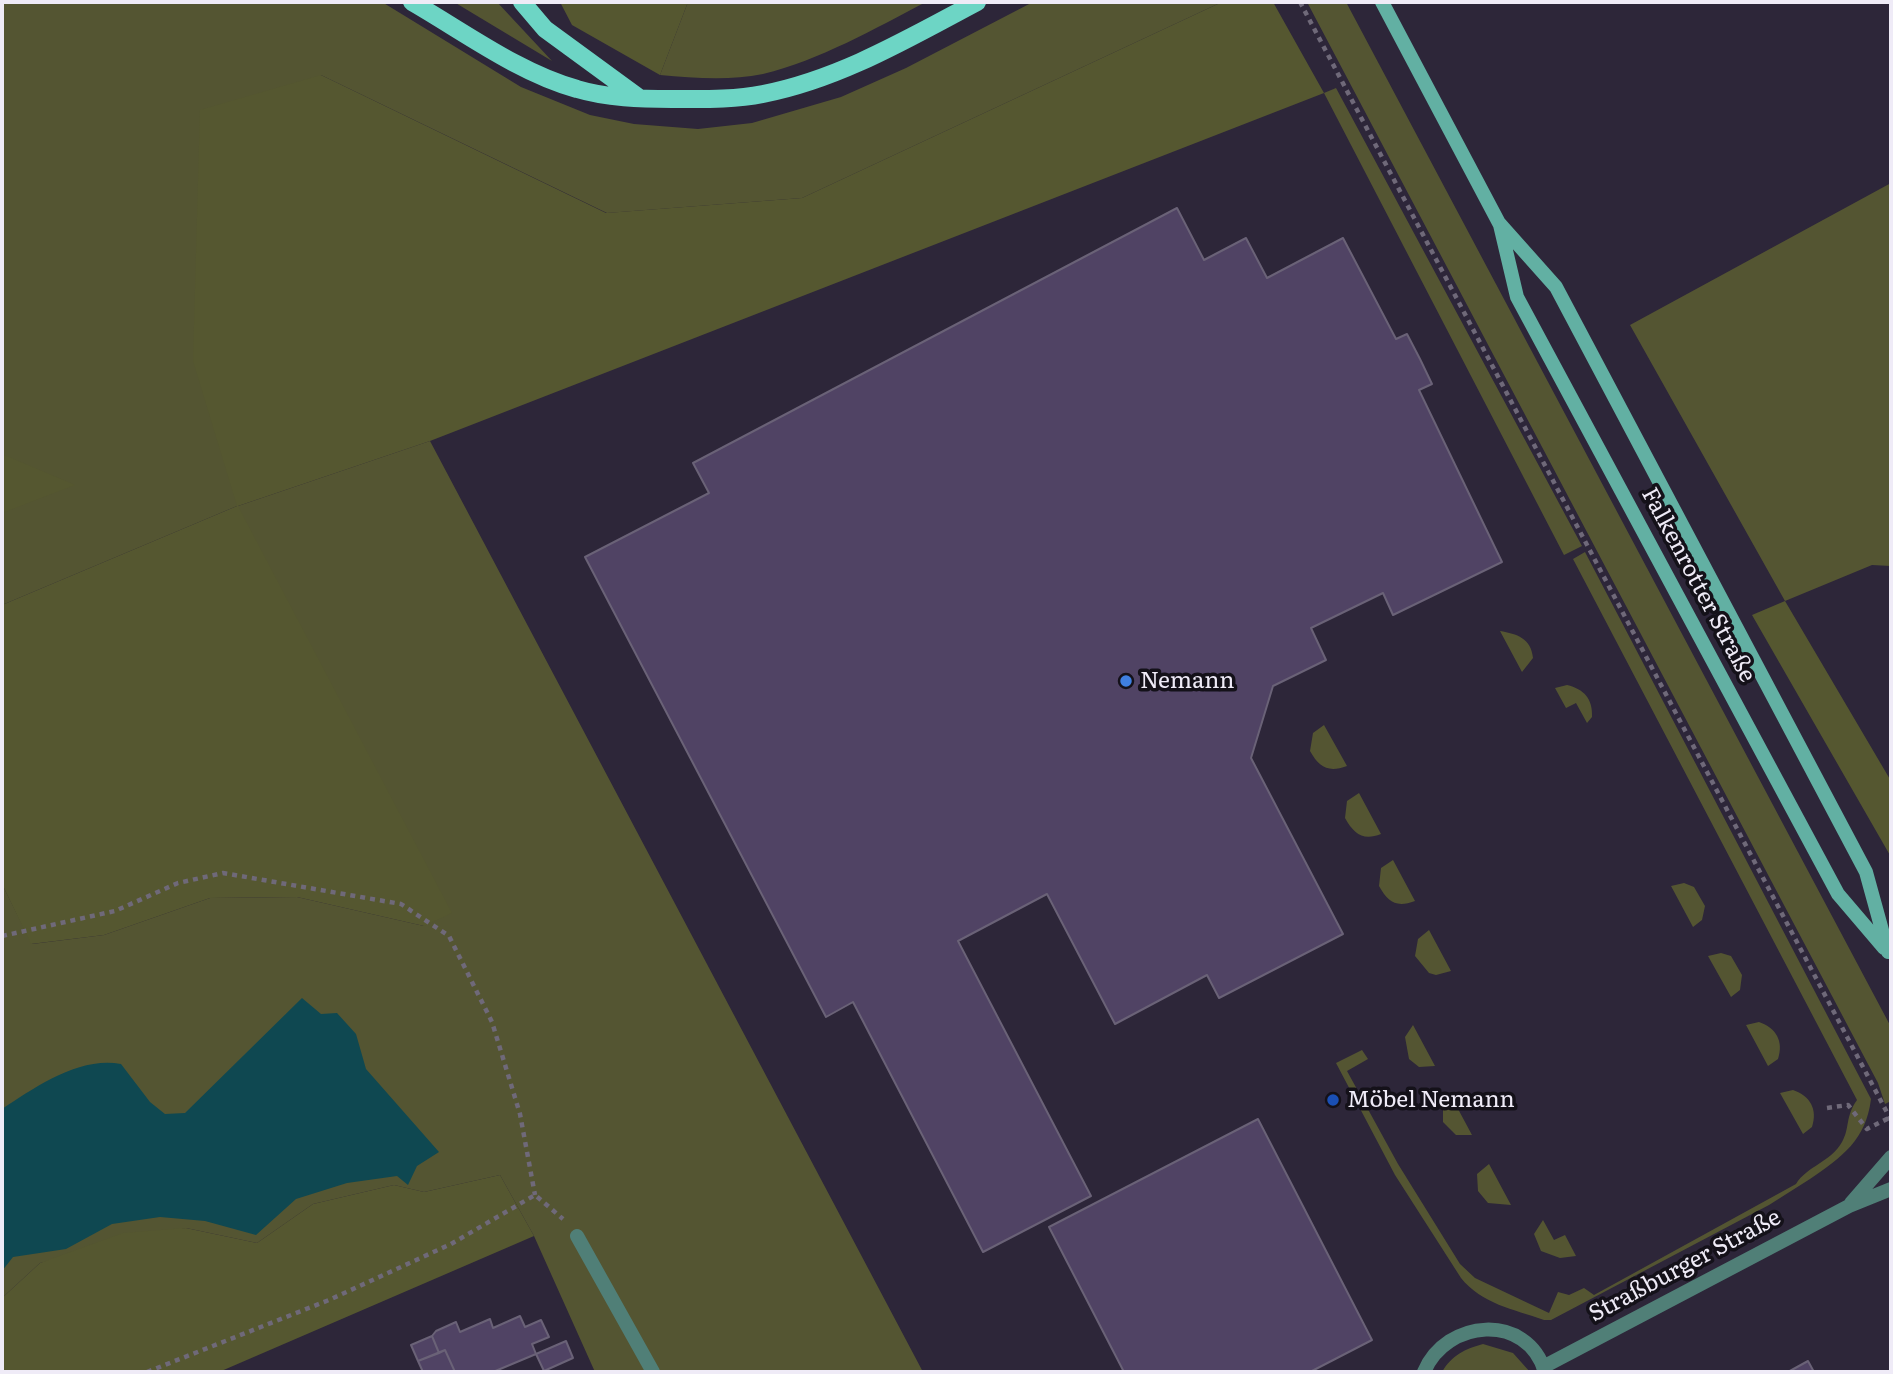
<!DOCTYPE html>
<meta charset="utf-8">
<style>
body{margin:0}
#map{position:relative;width:1893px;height:1374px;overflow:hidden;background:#2d2639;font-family:Literata,serif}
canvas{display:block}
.frame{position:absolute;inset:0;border:4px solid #efebf7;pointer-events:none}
</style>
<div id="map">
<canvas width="1893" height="1374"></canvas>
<div class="frame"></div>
</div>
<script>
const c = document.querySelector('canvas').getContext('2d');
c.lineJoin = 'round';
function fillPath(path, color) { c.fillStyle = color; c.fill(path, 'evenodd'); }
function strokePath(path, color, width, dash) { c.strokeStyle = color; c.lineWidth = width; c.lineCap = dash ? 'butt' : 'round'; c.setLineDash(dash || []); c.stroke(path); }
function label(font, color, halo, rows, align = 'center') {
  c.font = font + ' Literata,serif'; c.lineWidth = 7; c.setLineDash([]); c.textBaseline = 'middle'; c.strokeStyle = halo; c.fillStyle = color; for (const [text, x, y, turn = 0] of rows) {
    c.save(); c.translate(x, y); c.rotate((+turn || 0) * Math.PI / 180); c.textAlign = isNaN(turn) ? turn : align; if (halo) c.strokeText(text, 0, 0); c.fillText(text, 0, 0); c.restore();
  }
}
fillPath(new Path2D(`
 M2 2H382L521 87 590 115 634 124 698 129 752 123 841 97 906 68 1033 2H1222L802 198 607 213 321 75 238 506 430 441 923 1372H595L534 1236 500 1175 424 1192 394 1185 313 1204 257 1243 186 1228 40 1263 2 1298V884L32 944 104 935 210 898 297 897 424 926 237 506 2 605Z
 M454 2H497L552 61Z
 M688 2H926C874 29 820 60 763 74 729 81 694 78 660 75Z
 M1307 2H1346L1891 1027V1101L1885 1104 1878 1083Z
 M1336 88 1582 546 1564 555 1324 93Z
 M1891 183V566L1872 565 1785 601 1630 325Z
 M1585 552 1871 1099C1866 1140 1842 1157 1810 1179L1769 1205 1551 1320H1544C1513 1309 1482 1304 1461 1278L1395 1175 1336 1063 1362 1050 1368 1059 1347 1071 1398 1164 1460 1264 1475 1278 1549 1313 1558 1292 1569 1295 1584 1288 1594 1295 1796 1184C1807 1166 1831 1162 1842 1142 1850 1128 1845 1117 1857 1100L1573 559Z
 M1500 631C1517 634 1531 638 1533 658L1522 672Z
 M1567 685C1584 689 1593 699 1592 717L1587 723 1576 703 1566 708 1555 688Z
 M1324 725 1347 766C1328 773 1319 767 1310 751L1313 733Z
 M1359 793 1381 834C1363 841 1354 834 1345 818L1347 801Z
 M1393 860 1415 901C1396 908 1388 902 1379 886L1381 868Z
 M1684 883 1694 887 1705 906 1702 920 1693 927 1671 886Z
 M1429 930 1451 971 1436 975 1429 973 1415 956 1418 939Z
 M1721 953 1731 956 1742 975 1740 990 1731 997 1708 956Z
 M1759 1022C1776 1028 1784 1041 1778 1059L1768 1066 1746 1025Z
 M1413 1025 1435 1066 1419 1067 1409 1059 1405 1037Z
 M1793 1090C1810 1096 1818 1109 1812 1127L1803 1134 1780 1093Z
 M1450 1094 1472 1135H1456L1443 1122V1103Z
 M1489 1164 1511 1205 1488 1203 1478 1191 1477 1174Z
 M1543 1220 1554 1240 1565 1235 1576 1256 1560 1258 1541 1251 1534 1234Z
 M1483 1344 1513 1353 1530 1372H1442C1452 1355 1465 1349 1483 1344Z`), '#545532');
fillPath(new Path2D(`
 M560 2H688L660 75 572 25Z
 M1222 2H1273L1324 93 430 441 238 506 452 913 424 926 297 897 210 898 104 935 31 944 2 884V605L237 506 193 361 200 110 321 75 606 213 802 198Z
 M2 454 75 485 2 513Z
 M1785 601 1891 781V857L1752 615Z
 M500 1175 534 1236 219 1372H2V1298L40 1263 123 1233 186 1228 257 1243 313 1204 394 1185 424 1192Z`), '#555730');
fillPath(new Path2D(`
 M302 998 321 1014 337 1013 356 1034 366 1069 439 1152 417 1166 408 1185 397 1176 347 1183 296 1199 256 1235 205 1221 160 1217 112 1224 66 1249 13 1257 2 1271V1109C35 1087 80 1056 121 1064L150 1102 165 1114 185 1113Z`), '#0f4851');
const building = new Path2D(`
 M1177 208 1204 260 1246 238 1267 278 1343 238 1396 339 1407 334 1420 359 1432 384 1419 390 1502 562 1393 615 1383 593 1311 628 1326 660 1273 686 1251 758 1343 934 1219 998 1207 975 1115 1024 1047 894 958 941 1091 1196 983 1252 853 1002 826 1017 585 557 709 493 693 463Z
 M1258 1119 1372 1340 1310 1372H1124L1049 1227Z
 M520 1316 525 1327 541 1320 549 1337 532 1344 536 1354 493 1372H455L445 1350 439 1353 432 1336 436 1331 456 1322 460 1332 490 1319 493 1328Z
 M432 1336 439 1353 418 1361 411 1345Z
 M566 1341 573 1358 544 1371 536 1354Z
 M445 1350 455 1372H423L418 1361Z
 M1808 1361 1814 1372H1788Z`);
fillPath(building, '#504364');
strokePath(building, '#6a6277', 2);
strokePath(new Path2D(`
 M1300 2 1891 1120
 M2 936 115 911 178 883 223 873 401 904 449 936 492 1022 520 1114 535 1195
 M1827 1108 1848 1105 1867 1129 1889 1118
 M147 1372 329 1300 451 1244 535 1195 563 1219`), '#6f6979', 4.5, [5, 5]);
strokePath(new Path2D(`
 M577 1236 653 1372`), '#507f77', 14);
strokePath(new Path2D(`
 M1851 1203 1891 1157
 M1543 1367 1849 1206 1891 1189
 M1424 1372C1446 1319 1527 1312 1545 1372`), '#507f77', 14);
strokePath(new Path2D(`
 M1382 2 1499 223 1556 287 1866 872 1888 952
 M1500 225 1517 297 1838 894 1884 948`), '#62b0a3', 14);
strokePath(new Path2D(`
 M412 2C464 32 519 73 577 89 607 98 641 99 672 99 702 99 733 100 763 94 840 79 909 38 977 2
 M522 2 545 29 638 97`), '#6dd5c5', 18);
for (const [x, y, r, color] of [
 [1126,681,7,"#3f7fe0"],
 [1333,1100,7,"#1a4fb4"]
]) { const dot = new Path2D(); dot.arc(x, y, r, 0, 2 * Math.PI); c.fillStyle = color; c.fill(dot); strokePath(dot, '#141119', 2.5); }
label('23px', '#efebf7', '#141119', [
 ["Falkenrotter Straße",1698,585,62],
 ["Straßburger Straße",1685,1266,-28]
]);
label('23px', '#efebf7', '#141119', [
 ["Nemann",1140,681],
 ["Möbel Nemann",1347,1100]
], 'left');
</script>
